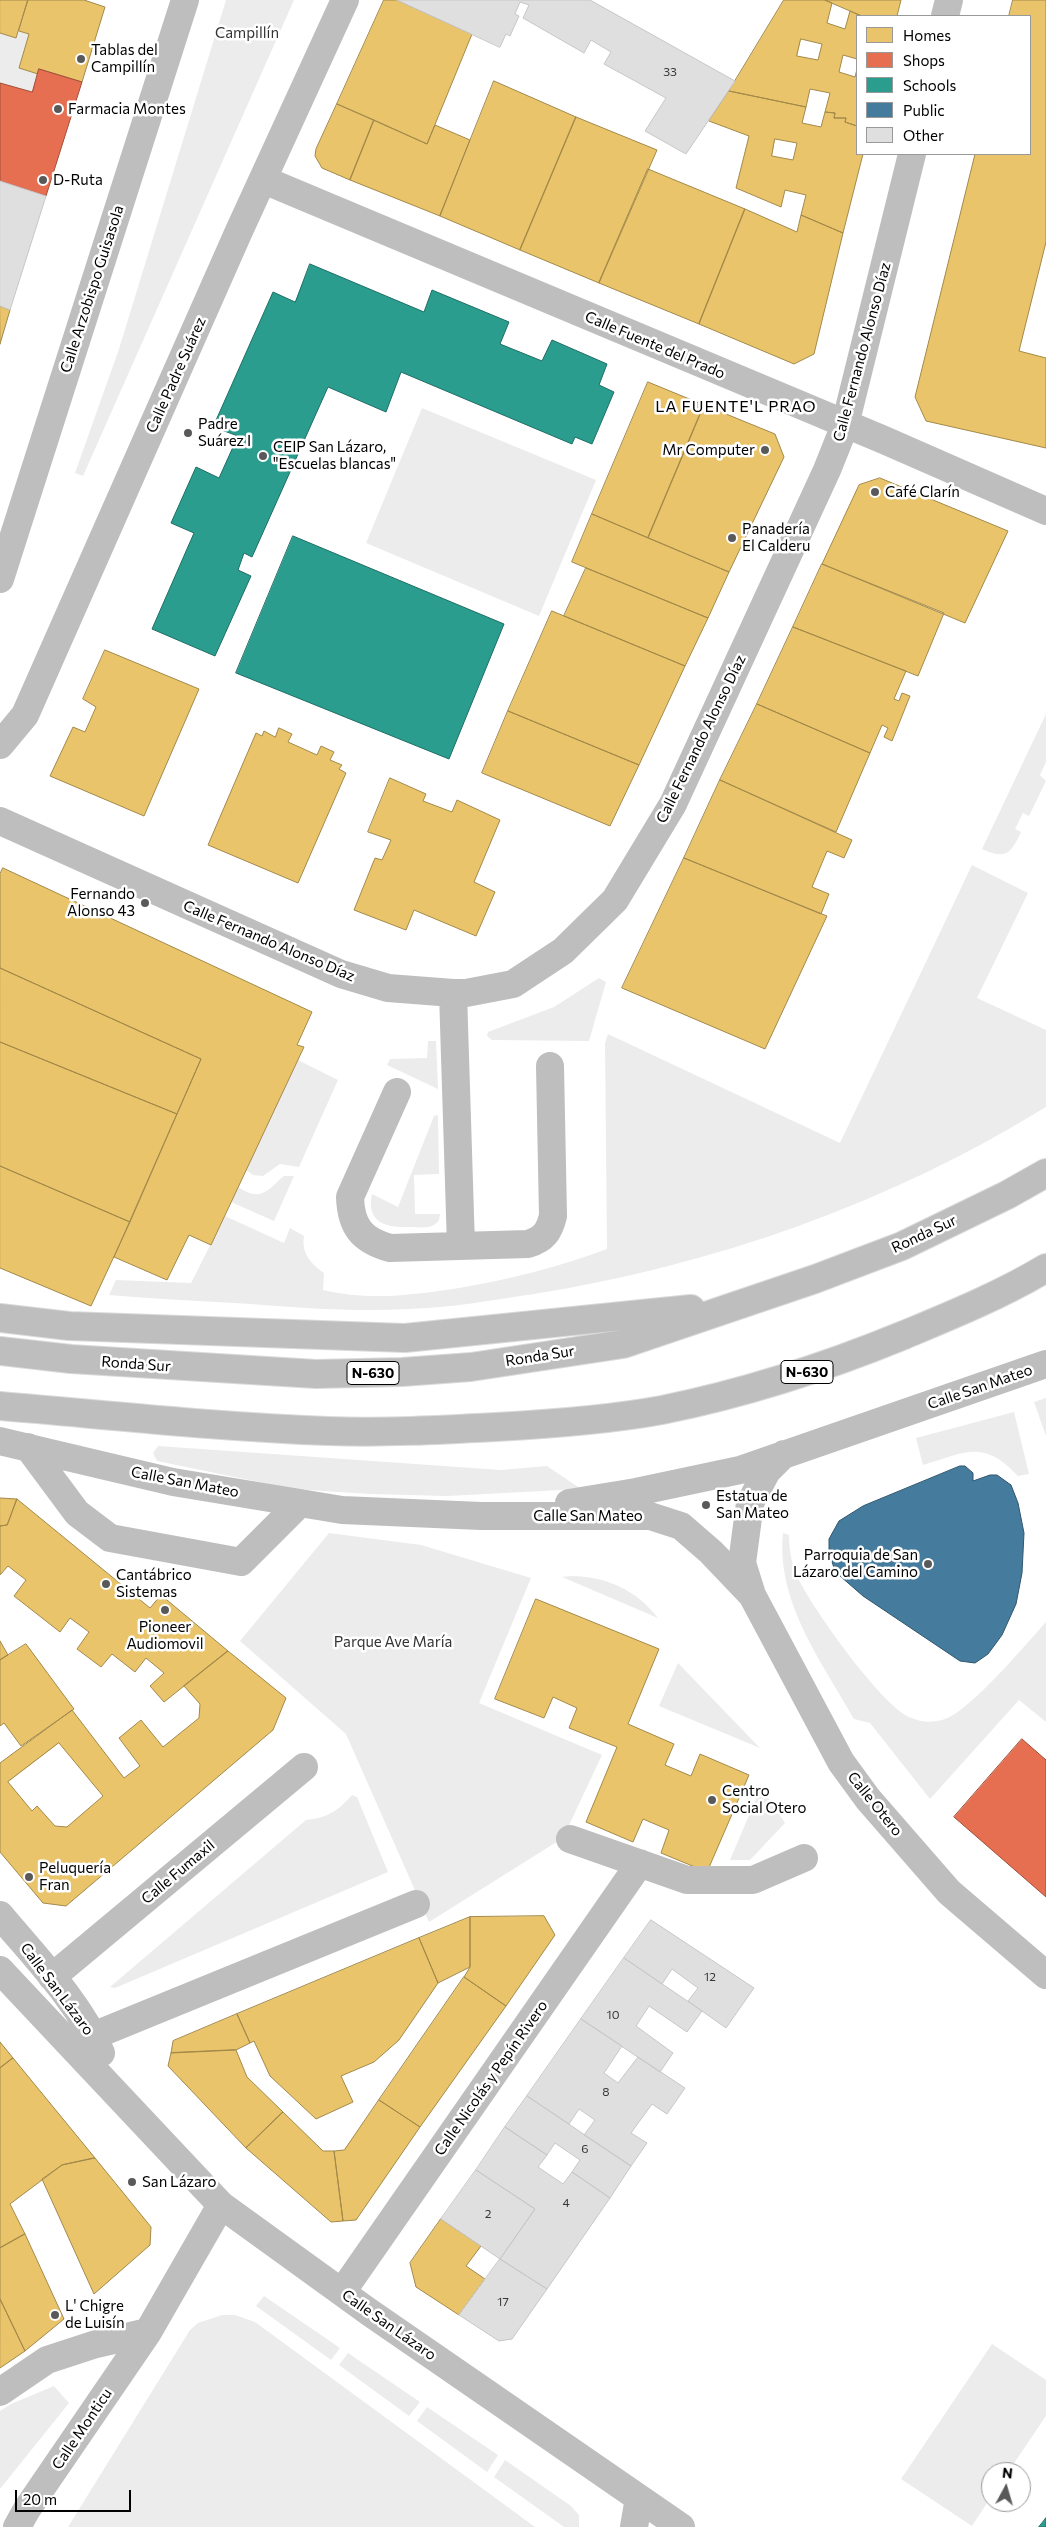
<!DOCTYPE html>
<meta charset="utf-8">
<style>
body{margin:0}
#map{position:relative;width:1046px;height:2527px;overflow:hidden;background:#fff;font-family:Commissioner,sans-serif}
canvas{display:block}
.legend{position:absolute;left:856px;top:15px;width:175px;height:140px;box-sizing:border-box;background:#fff;border:1px solid #999;margin:0;padding:6px 9px;list-style:none;font-size:15px;color:#000}
.legend li{display:flex;align-items:center;gap:10px;height:25px}
.legend b{width:25px;border:1px solid #999}
.north{position:absolute;left:981px;top:2462px;width:50px;height:50px;box-sizing:border-box;background:#fff;border:1px solid #999;border-radius:50%;rotate:6deg;font-size:14px;font-weight:700;line-height:20px;text-align:center;color:#000}
.north::after{content:'';display:block;margin:auto;width:18px;height:22px;background:#595959;clip-path:polygon(50% 0,100% 100%,50% 72%,0 100%)}
.scale{position:absolute;left:15px;top:2490px;width:116px;height:22px;box-sizing:border-box;border:2px solid #000;border-top:0;padding-left:6px;font-size:15px;line-height:18px;white-space:nowrap;color:#000;-webkit-text-stroke:4px #fff;paint-order:stroke}
</style>
<div id="map">
<canvas width="1046" height="2527"></canvas>
<ul class="legend">
<li><b style="height:14px;background:#e9c46a"></b>Homes</li>
<li><b style="height:14px;background:#e76f51"></b>Shops</li>
<li><b style="height:14px;background:#2a9d8f"></b>Schools</li>
<li><b style="height:14px;background:#457b9d"></b>Public</li>
<li><b style="height:14px;background:#dfdfdf"></b>Other</li>
</ul>
<div class="north">N</div>
<div class="scale">20 m</div>
</div>
<script>
const c = document.querySelector('canvas').getContext('2d');
c.lineJoin = 'round';
function fillPath(path, color) { c.fillStyle = color; c.fill(path, 'evenodd'); }
function strokePath(path, color, width, dash) { c.strokeStyle = color; c.lineWidth = width; c.lineCap = dash ? 'butt' : 'round'; c.setLineDash(dash || []); c.stroke(path); }
function label(font, color, halo, rows, align = 'center') {
  c.font = font + ' Commissioner,sans-serif'; c.lineWidth = 5; c.setLineDash([]); c.textBaseline = 'middle'; c.strokeStyle = halo; c.fillStyle = color; for (const [text, x, y, turn = 0] of rows) {
    c.save(); c.translate(x, y); c.rotate((+turn || 0) * Math.PI / 180); c.textAlign = isNaN(turn) ? turn : align; if (halo) c.strokeText(text, 0, 0); c.fillText(text, 0, 0); c.restore();
  }
}
fillPath(new Path2D(`
 M226 0H294L83 476 75 473 119 349Z
 M19 31 29 34 38 74 32 92 0 83V33L16 38Z
 M422 408 596 480 539 616 366 543Z
 M1046 714V762L1040 775 1046 781 1029 816 1023 813 1015 829 1021 832C1011 854 1005 860 982 849Z
 M972 865 1028 893 977 998 1046 1030V1107C890 1203 715 1265 534 1294 493 1300 450 1308 408 1309 356 1312 303 1308 251 1304 204 1301 156 1299 109 1295L116 1280 191 1283 225 1216 284 1243 290 1228 304 1236C301 1253 311 1264 324 1273L323 1290C370 1301 413 1295 459 1288 511 1279 558 1267 607 1249L605 1043 608 1034 840 1143Z
 M599 978 606 982 589 1041 492 1040 487 1036 488 1032 554 1007Z
 M428 1041H436L438 1089 387 1065 390 1059 427 1058Z
 M298 1060 338 1080 299 1167 280 1164 263 1176 253 1175 246 1170Z
 M438 1115 439 1174 414 1175 415 1214H440L439 1220C433 1230 420 1227 410 1227 386 1228 366 1223 372 1194L398 1207 434 1116Z
 M284 1176H294L274 1221 231 1202 238 1187C262 1203 268 1189 284 1176Z
 M1046 1398V1436L1034 1402Z
 M1014 1412 1029 1474 1018 1476C983 1439 966 1452 923 1465L916 1438Z
 M158 1446 501 1470 547 1466 581 1489 447 1496 370 1494 293 1489 157 1461 153 1453Z
 M329 1533 421 1545 531 1578 479 1703 602 1755 563 1838 429 1922 346 1734 240 1641Z
 M783 1533 789 1535C789 1547 791 1561 795 1572 808 1603 880 1704 909 1717 920 1722 930 1723 942 1720 967 1715 1027 1643 1046 1622V1722L1019 1700 930 1799 870 1723 854 1719C822 1662 776 1602 783 1533Z
 M571 1576C605 1576 637 1590 658 1618L562 1577Z
 M678 1663 760 1748 659 1706Z
 M761 1787 785 1823 750 1860H730Z
 M352 1795 357 1797 388 1872 115 1988 110 1987 306 1820C327 1818 338 1811 352 1795Z
 M264 2296 340 2348 331 2360 256 2306Z
 M222 2315H235L255 2322 535 2527H68L190 2330 198 2323Z
 M992 2344 1046 2380V2416L1008 2472H991V2497L972 2526 901 2479Z
 M348 2353 420 2402 409 2416 339 2365Z
 M54 2386 69 2403 0 2489V2411L11 2404Z
 M427 2407 498 2455 487 2472 417 2421Z
 M505 2460 571 2506 579 2515V2527H564L494 2477Z`), '#ececec');
const homes = new Path2D(`
 M0 0H28L16 38 0 33Z
 M28 0H84L105 7 82 82 39 69 38 74 19 68 29 34 19 31Z
 M384 0H397L472 34 427 144 337 104Z
 M784 0H825L832 3 827 23 845 29 850 11 862 16H857V59L843 55 839 72 855 77 857 69V126L845 122 846 118H834L835 113 825 112 830 93 810 89 806 107 729 91ZM801 39 822 44 818 60 797 56Z
 M825 0H901L897 16H862Z
 M1013 0H1046V242L1019 351 1046 358V448L926 421 915 397 975 154H1030V16H1009Z
 M494 81 576 117 520 250 440 216Z
 M729 91 806 107 802 123 821 127 825 112 835 113 834 118H846L845 122 857 126V154H863L843 233 801 215 806 195 785 190 781 207 736 188 749 136 709 121ZM775 139 797 143 793 160 772 156Z
 M337 104 374 120 350 180 322 168 315 156 316 149Z
 M576 117 657 150 599 283 520 250Z
 M374 120 427 144 435 125 470 140 440 216 350 180Z
 M648 169 745 209 699 324 599 283Z
 M745 209 797 232 801 215 843 233 814 354 794 364 699 324Z
 M0 306 10 310 0 344Z
 M648 382 704 405 648 538 592 514Z
 M704 405 775 434 784 457 729 572 648 538Z
 M880 478 1008 531 965 623 822 564 859 485Z
 M592 514 729 572 708 618 572 562Z
 M822 564 944 613 918 676 793 627Z
 M586 568 708 618 685 666 564 616Z
 M552 611 685 666 639 765 508 711Z
 M793 627 906 671 894 699 899 701 902 693 910 696 892 741 884 737 888 728 882 725 870 753 757 704Z
 M105 650 199 689 144 816 50 776 73 727 85 732 96 707 83 699Z
 M757 704 870 753 836 832 720 780Z
 M508 711 639 765 610 826 482 773Z
 M279 728 292 734 288 742 317 755 321 746 334 752 330 760 342 765 339 769 346 773 298 883 208 845 256 733 262 736 264 731 275 737Z
 M390 778 426 794 423 801 452 812 457 800 500 820 474 882 495 892 476 936 414 910 406 930 354 910 375 858 382 860 391 840 368 832Z
 M720 780 852 840 844 858 827 851 812 887 829 894 821 914 684 858Z
 M684 858 827 916 765 1049 622 988Z
 M3 868 312 1012 297 1045 304 1047 211 1245 189 1235 167 1280 114 1257 201 1059 0 968V874Z
 M0 968 201 1059 177 1114 0 1042Z
 M0 1042 177 1114 130 1222 0 1166Z
 M0 1166 130 1222 91 1306 0 1268Z
 M0 1498 17 1499 7 1525 0 1526Z
 M17 1499 150 1608 161 1595 228 1651 164 1702 150 1686 164 1673 146 1658 135 1672 112 1654 101 1667 77 1649 89 1632 70 1618 60 1632 14 1596 26 1580 8 1566 0 1575V1526L7 1525Z
 M536 1599 659 1649 628 1724 674 1744 665 1765 691 1776 700 1754 749 1775 707 1872 661 1853 669 1830 643 1819 633 1842 586 1822 617 1747 569 1728 577 1708 553 1697 544 1718 495 1699Z
 M0 1641 8 1655 0 1660Z
 M26 1644 74 1709 21 1746 4 1723 0 1726V1660Z
 M228 1651 286 1698 273 1730 66 1906 43 1903 0 1852V1763L72 1710 124 1778 140 1766 119 1738 141 1720 163 1747 199 1718 200 1704 184 1686ZM59 1743 103 1796 67 1827 55 1826 37 1806 32 1811 8 1782Z
 M544 1916 555 1935 506 2006 464 1977 470 1967V1917Z
 M470 1917V1967L438 1983 419 1938Z
 M419 1938 438 1983 399 2040 374 2062 341 2076 353 2102 316 2119 270 2076 254 2041 250 2043 237 2014Z
 M464 1977 506 2006 420 2127 379 2100Z
 M237 2014 250 2043 236 2050 171 2053 173 2041Z
 M0 2042 13 2058 0 2068Z
 M236 2050 247 2077 283 2112 246 2148 168 2066 171 2053Z
 M13 2058 95 2158 62 2165 10 2204 25 2234 0 2248V2068Z
 M379 2100 420 2127 356 2220 343 2221 334 2151 344 2150Z
 M283 2112 323 2151H334L343 2221 331 2222 246 2148Z
 M95 2158 151 2227 150 2245 94 2294 42 2179 62 2165Z
 M441 2219 481 2246 466 2266 485 2279 459 2315 416 2287 410 2263Z
 M25 2234 64 2319 25 2351 0 2299V2248Z
 M0 2299 25 2351 0 2368Z`);
fillPath(homes, '#e9c46a');
strokePath(homes, '#a3894a', 1);
const shops = new Path2D(`
 M39 69 82 82 46 196 0 181V83L32 92Z
 M1022 1739 1046 1760V1897L954 1817Z`);
fillPath(shops, '#e76f51');
strokePath(shops, '#a24e39', 1);
const schools = new Path2D(`
 M310 264 424 312 432 290 509 322 500 344 542 361 552 340 607 364 599 385 614 392 592 444 575 437 572 444 401 372 386 412 328 387 252 557 244 553 238 570 251 576 215 656 152 629 194 533 171 523 196 467 219 478 238 436 213 427 273 292 295 302Z
 M293 536 504 624 449 759 236 673Z
 M1046 2518V2527H1039Z`);
fillPath(schools, '#2a9d8f');
strokePath(schools, '#1d6e64', 1);
const public = new Path2D(`
 M960 1466H965L973 1473V1481L990 1475H997L1011 1485 1018 1503 1024 1533 1022 1573 1016 1604 1002 1635 988 1654 975 1663 960 1661 863 1596 840 1576 834 1568 829 1552V1539L839 1521 863 1506Z`);
fillPath(public, '#457b9d');
strokePath(public, '#30566e', 1);
const building = new Path2D(`
 M397 0H590L735 81 686 154 645 131 666 98 604 64 611 52 591 40 584 53 523 18 529 5 520 2 515 14 519 16 510 36 506 34 500 47Z
 M0 181 46 196 10 310 0 306Z
 M651 1920 754 1988 726 2028 688 2001 698 1988 672 1969 662 1984 624 1958Z
 M624 1958 702 2011 687 2032 649 2006 636 2026 673 2053 660 2072 581 2019Z
 M581 2019 622 2046 604 2073 618 2083 638 2057 685 2088 667 2114 652 2104 631 2133 647 2143 631 2166 584 2135 595 2120 579 2109 569 2124 527 2096Z
 M527 2096 631 2166 610 2198 572 2172 580 2160 555 2143 547 2155 505 2127Z
 M505 2127 547 2155 538 2167 563 2184 572 2172 610 2198 547 2289 500 2259 535 2209 476 2170Z
 M476 2170 535 2209 500 2259 441 2219Z
 M500 2259 547 2289 512 2339 499 2341 459 2315Z`);
fillPath(building, '#dfdfdf');
strokePath(building, '#c7c7c7', 1);
const highway = new Path2D(`
 M0 1318 69 1326 405 1338 691 1309
 M0 1351 71 1359 316 1374 402 1372 471 1367 623 1344 815 1279 902 1246 1007 1195 1046 1173
 M0 1406C109 1415 219 1427 328 1431 384 1433 440 1430 496 1427 551 1424 608 1420 662 1410 746 1393 826 1367 904 1335 952 1315 1001 1295 1046 1268`);
strokePath(highway, '#dbdbdb', 30);
strokePath(new Path2D(`
 M945 16 949 0
 M264 180 884 440 1046 511
 M0 579 185 0
 M0 745 25 715 239 231 345 0
 M0 821 341 974 388 988 453 993H466L513 984 563 951 615 900 673 804 827 470 845 425 912 154
 M453 993 461 1246
 M397 1092 350 1197C351 1226 361 1240 390 1248L528 1244C544 1239 549 1232 553 1216L550 1066
 M0 1441 173 1482 342 1510 481 1516H650L681 1526 711 1552 752 1595
 M28 1447 77 1513 110 1538 241 1562 300 1503
 M784 1454 767 1471 750 1503 742 1563 752 1595 841 1762 868 1799 949 1892 1046 1975
 M569 1503 636 1492 740 1470 1046 1364
 M570 1839 687 1880H753L804 1858
 M0 1915C35 1957 80 2003 101 2053
 M0 1970 221 2205 369 2312 681 2527
 M52 1977 304 1767
 M93 2036 416 1904
 M342 2292 640 1863
 M0 2392 47 2360 96 2344 148 2332
 M17 2527 27 2509 148 2332 221 2205
 M634 2527 639 2498`), '#bebebe', 28);
strokePath(highway, '#bebebe', 28);
for (const [x, y, r, color] of [
 [81,59,5,"#595959"],
 [58,109,5,"#595959"],
 [43,180,5,"#595959"],
 [188,433,5,"#595959"],
 [765,450,5,"#595959"],
 [263,456,5,"#595959"],
 [875,492,5,"#595959"],
 [732,538,5,"#595959"],
 [145,903,5,"#595959"],
 [706,1505,5,"#595959"],
 [928,1564,5,"#595959"],
 [106,1584,5,"#595959"],
 [165,1610,5,"#595959"],
 [712,1800,5,"#595959"],
 [29,1877,5,"#595959"],
 [132,2182,5,"#595959"],
 [55,2315,5,"#595959"]
]) { const dot = new Path2D(); dot.arc(x, y, r, 0, 2 * Math.PI); c.fillStyle = color; c.fill(dot); strokePath(dot, '#fff', 2); }
label('12px', '#383838', null, [
 ["33",670,72],
 ["12",710,1977],
 ["10",613,2015],
 ["8",606,2092],
 ["6",585,2149],
 ["4",566,2203],
 ["2",488,2214],
 ["17",503,2302]
]);
for (const [x, y, w] of [
 [807,1372,52],
 [373,1373,52]
]) { const box = new Path2D(); box.roundRect(x - w / 2, y - 11.5, w, 23, 4); c.fillStyle = '#fff'; c.fill(box); strokePath(box, '#000', 1); }
label('bold 14px', '#000', null, [
 ["N-630",807,1372],
 ["N-630",373,1373]
]);
label('15px', '#333', '#fff', [
 ["Campillín",247,33],
 ["Parque Ave María",393,1642]
]);
label('15px', '#000', '#fff', [
 ["Tablas del",91,50],
 ["Campillín",91,67],
 ["Farmacia Montes",68,109],
 ["D-Ruta",53,180],
 ["Padre",198,424],
 ["Suárez I",198,441],
 ["CEIP San Lázaro,",273,447],
 ["\"Escuelas blancas\"",273,464],
 ["Mr Computer",755,450,"right"],
 ["Café Clarín",885,492],
 ["Panadería",742,529],
 ["El Calderu",742,546],
 ["Fernando",135,894,"right"],
 ["Alonso 43",135,911,"right"],
 ["Estatua de",716,1496],
 ["San Mateo",716,1513],
 ["Parroquia de San",918,1555,"right"],
 ["Lázaro del Camino",918,1572,"right"],
 ["Cantábrico",116,1575],
 ["Sistemas",116,1592],
 ["Pioneer",165,1627,"center"],
 ["Audiomovil",165,1644,"center"],
 ["Centro",722,1791],
 ["Social Otero",722,1808],
 ["Peluquería",39,1868],
 ["Fran",39,1885],
 ["San Lázaro",142,2182],
 ["L' Chigre",65,2306],
 ["de Luisín",65,2323]
], 'left');
label('15px', '#000', '#fff', [
 ["Calle Arzobispo Guisasola",92,289,-72],
 ["Calle Fuente del Prado",655,345,23],
 ["Calle Fernando Alonso Díaz",862,352,-75],
 ["Calle Padre Suárez",176,375,-66],
 ["Calle Fernando Alonso Díaz",701,739,-64],
 ["Calle Fernando Alonso Díaz",269,941,23],
 ["Ronda Sur",924,1234,-25],
 ["Ronda Sur",540,1356,-9],
 ["Ronda Sur",136,1364,4],
 ["Calle San Mateo",980,1387,-19],
 ["Calle San Mateo",185,1482,11],
 ["Calle San Mateo",588,1516],
 ["Calle Otero",875,1804,51],
 ["Calle Fumaxil",178,1872,-40],
 ["Calle San Lázaro",57,1989,53],
 ["Calle Nicolás y Pepín Rivero",491,2078,-55],
 ["Calle San Lázaro",389,2325,35],
 ["Calle Monticu",82,2429,-56]
]);
c.letterSpacing = '1px';
label('16px', '#000', '#fff', [
 ["LA FUENTE'L PRAO",736,407]
]);
c.letterSpacing = '0px';
</script>
